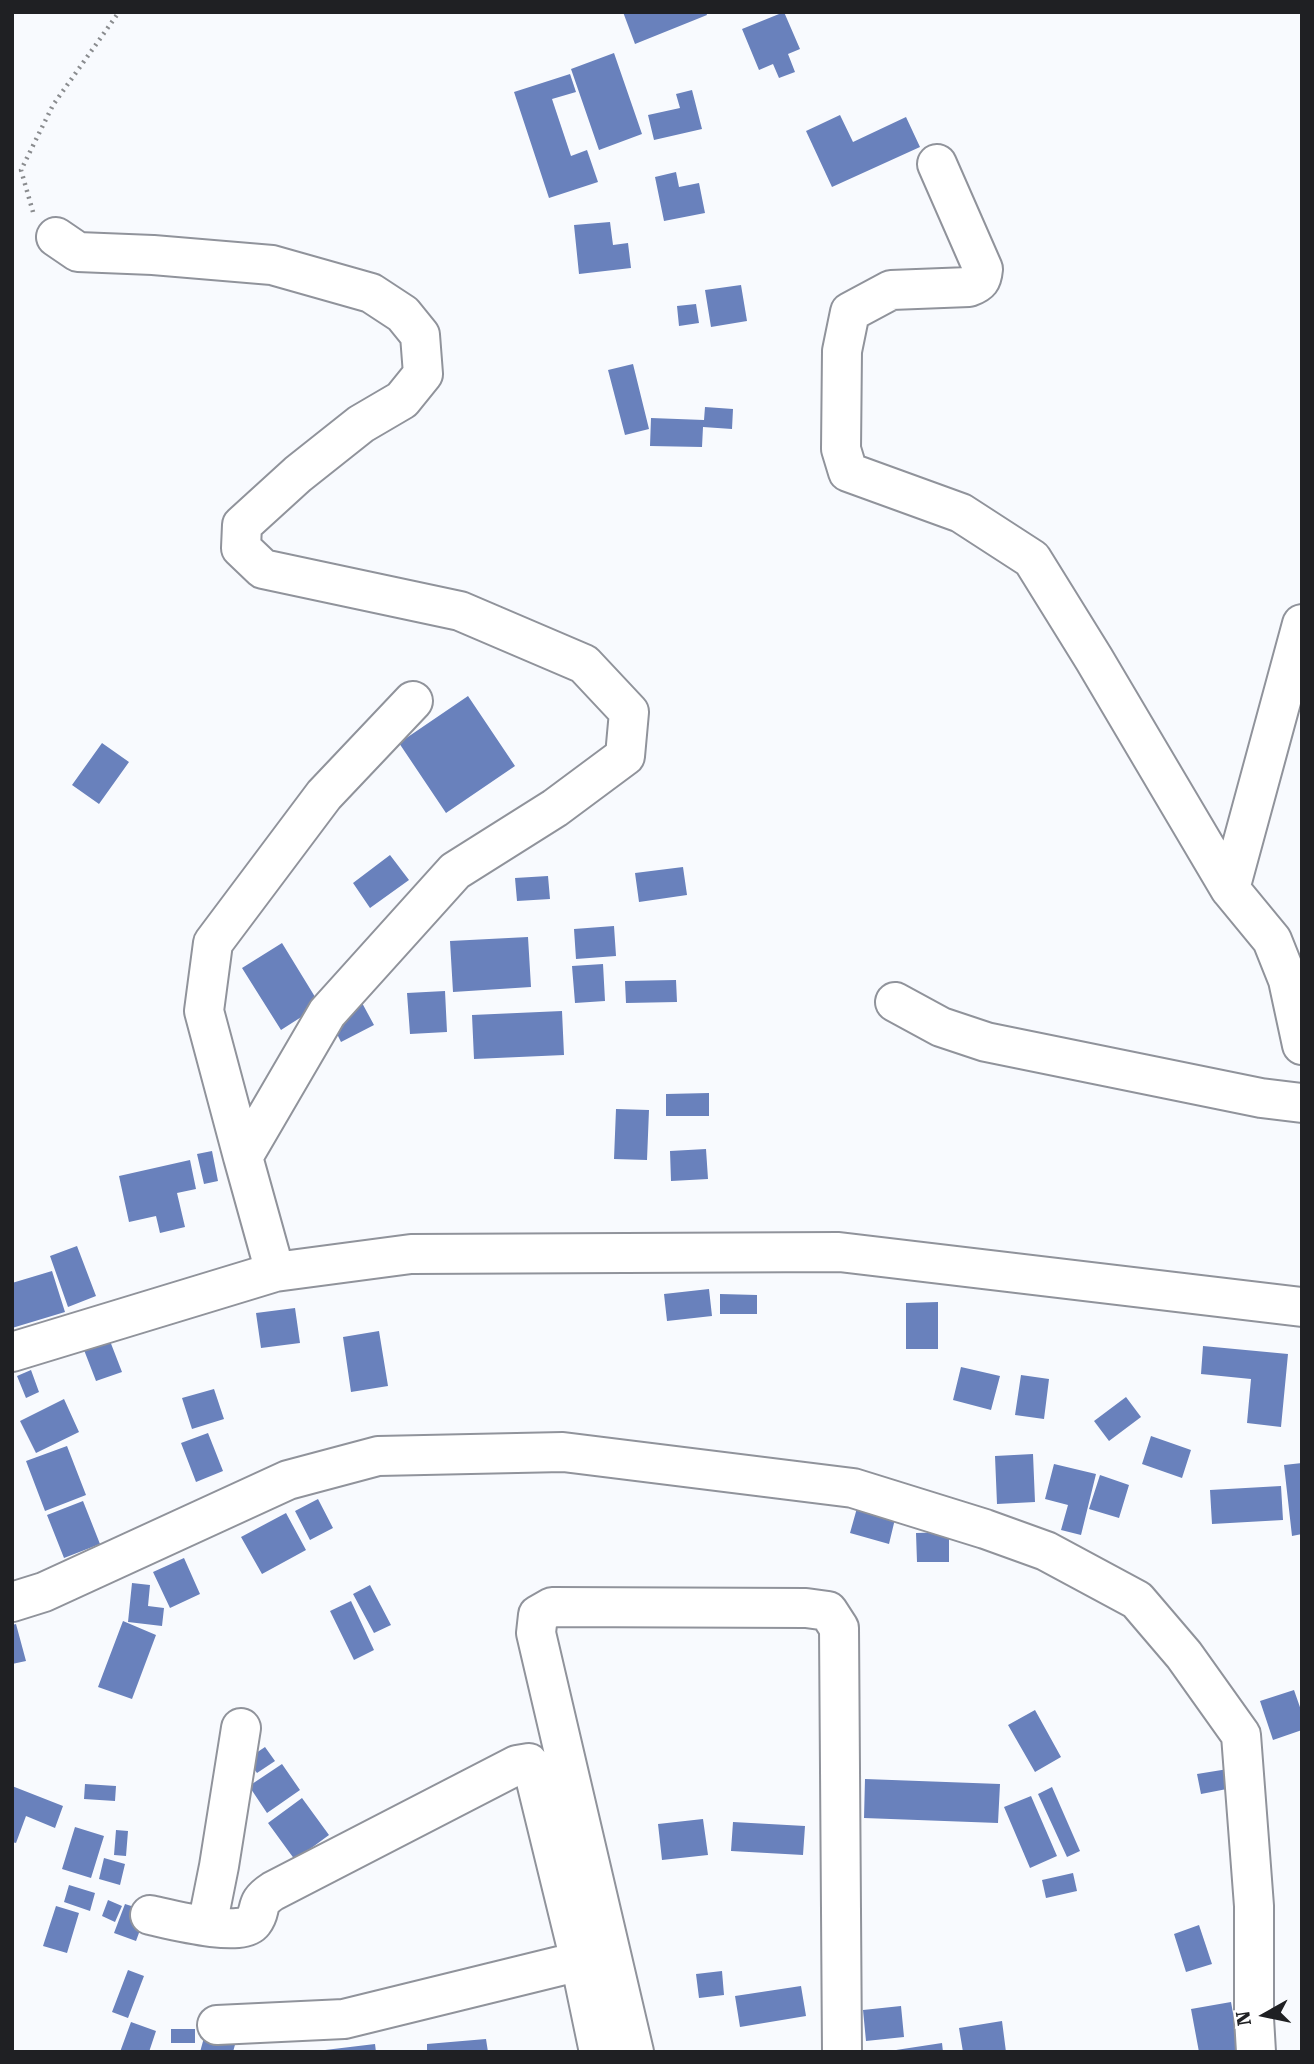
<!DOCTYPE html>
<style>
body{margin:0}
#map{position:relative;width:1314px;height:2064px;overflow:hidden;background:#f8fafe;font-family:"Roboto Serif",serif}
canvas{display:block}
.frame{position:absolute;inset:0;border:14px solid #1f2023;pointer-events:none}
.north{position:absolute;left:1230px;top:1980px;width:70px;height:70px;-webkit-text-stroke:5px #fff;paint-order:stroke;rotate:261deg;font-size:19px;font-weight:700;line-height:28px;text-align:center;color:#1f2023}
.north::after{content:'';display:block;margin:auto;width:24px;height:32px;background:#1f2023;clip-path:polygon(50% 0,100% 100%,50% 72%,0 100%)}
</style>
<div id="map">
<canvas width="1314" height="2064"></canvas>
<div class="frame"></div>
<div class="north">N</div>
</div>
<script>
const c = document.querySelector('canvas').getContext('2d');
c.lineJoin = 'round';
function fillPath(path, color) { c.fillStyle = color; c.fill(path, 'evenodd'); }
function strokePath(path, color, width, dash) { c.strokeStyle = color; c.lineWidth = width; c.lineCap = dash ? 'butt' : 'round'; c.setLineDash(dash || []); c.stroke(path); }
fillPath(new Path2D(`
 M623 12H706L707 15 635 44Z
 M784 12 800 49 788 54 795 72 779 78 773 64 759 70 742 29Z
 M614 53 642 134 599 150 571 69Z
 M570 74 576 92 552 99 571 156 587 150 598 182 549 198 514 92Z
 M692 90 702 129 654 140 648 115 680 108 676 94Z
 M840 115 853 142 906 117 920 147 832 187 806 131Z
 M676 172 679 187 699 183 705 213 664 221 655 177Z
 M610 222 613 245 628 243 631 268 579 274 574 225Z
 M741 285 747 321 711 327 705 290Z
 M696 304 699 323 679 326 677 306Z
 M633 364 649 429 625 435 608 370Z
 M705 407 733 409 732 429 703 427 702 447 650 446 651 418 704 420Z
 M468 696 515 766 446 813 399 743Z
 M102 743 129 762 99 804 72 785Z
 M390 855 409 880 370 908 353 883Z
 M683 867 687 895 639 902 635 873Z
 M548 876 550 899 517 901 515 878Z
 M614 926 616 956 576 959 574 929Z
 M528 937 531 987 453 992 450 941Z
 M282 943 320 1005 281 1030 242 968Z
 M603 964 605 1001 575 1003 572 966Z
 M676 980 677 1002 626 1003 625 981Z
 M445 991 447 1032 410 1034 407 993Z
 M361 1001 374 1025 341 1042 329 1018Z
 M562 1011 564 1055 474 1059 472 1015Z
 M709 1093V1116H666V1094Z
 M616 1109 649 1110 647 1160 614 1159Z
 M706 1149 708 1179 671 1181 670 1151Z
 M212 1151 218 1181 204 1184 197 1154Z
 M190 1160 196 1189 177 1193 185 1227 160 1233 156 1216 129 1222 119 1176Z
 M77 1246 96 1296 68 1307 50 1256Z
 M52 1271 65 1312 12 1328V1283Z
 M709 1289 712 1316 667 1321 664 1294Z
 M720 1294 757 1295V1314H720Z
 M938 1302V1349H906V1303Z
 M295 1308 300 1343 261 1348 256 1313Z
 M379 1331 388 1386 351 1392 343 1337Z
 M110 1341 122 1372 96 1381 84 1350Z
 M1203 1346 1288 1354 1281 1427 1247 1423 1251 1379 1201 1374Z
 M961 1367 1000 1376 991 1410 953 1400Z
 M31 1370 39 1392 26 1398 17 1376Z
 M1021 1375 1049 1379 1044 1419 1015 1415Z
 M214 1389 224 1419 192 1429 182 1398Z
 M1126 1397 1141 1417 1109 1441 1094 1421Z
 M64 1399 79 1432 36 1453 20 1421Z
 M208 1433 223 1471 196 1482 181 1443Z
 M1151 1436 1191 1450 1182 1478 1142 1464Z
 M67 1446 86 1495 45 1511 26 1461Z
 M1033 1454 1035 1502 997 1504 995 1456Z
 M1302 1463V1534L1292 1536 1284 1465Z
 M1054 1464 1096 1474 1081 1535 1061 1530 1068 1505 1045 1499Z
 M1100 1475 1129 1485 1119 1518 1089 1509Z
 M1281 1486 1283 1520 1212 1524 1210 1490Z
 M318 1499 333 1528 310 1540 295 1511Z
 M83 1501 100 1544 64 1558 47 1515Z
 M857 1508 895 1519 889 1544 850 1533Z
 M286 1513 306 1550 262 1574 241 1537Z
 M949 1532V1562H917L916 1533Z
 M184 1558 200 1594 170 1608 153 1572Z
 M132 1583 150 1585 148 1606 164 1608 162 1626 128 1622Z
 M370 1585 391 1625 374 1633 353 1594Z
 M351 1601 374 1650 354 1660 330 1611Z
 M123 1621 156 1635 132 1699 98 1687Z
 M16 1624 26 1661 12 1664V1625Z
 M1294 1690 1302 1713V1730L1273 1740 1260 1701Z
 M1035 1710 1061 1757 1035 1772 1008 1725Z
 M265 1747 275 1761 257 1773 247 1759Z
 M282 1764 300 1790 267 1813 249 1786Z
 M1228 1769 1232 1788 1201 1794 1197 1774Z
 M865 1779 1000 1784 998 1823 864 1818Z
 M85 1784 116 1786 115 1801 84 1799Z
 M12 1786 63 1806 55 1828 26 1816 16 1843 12 1842Z
 M1052 1787 1080 1851 1067 1857 1038 1794Z
 M1031 1796 1057 1856 1030 1868 1004 1807Z
 M302 1798 329 1835 295 1860 268 1823Z
 M703 1819 708 1855 662 1860 658 1824Z
 M733 1822 805 1826 803 1855 731 1851Z
 M75 1827 104 1836 91 1878 62 1869Z
 M116 1830 128 1831 126 1856 114 1855Z
 M104 1858 125 1864 120 1885 99 1879Z
 M1073 1873 1077 1891 1046 1898 1042 1880Z
 M69 1885 95 1893 90 1911 64 1902Z
 M108 1900 122 1906 115 1922 102 1916Z
 M125 1904 147 1911 136 1941 114 1933Z
 M56 1906 79 1913 67 1953 43 1946Z
 M1199 1925 1212 1964 1186 1972 1174 1934Z
 M128 1970 144 1976 128 2018 112 2012Z
 M722 1971 724 1995 699 1998 696 1974Z
 M801 1986 806 2016 740 2027 735 1996Z
 M1231 2002 1240 2052H1199L1191 2009Z
 M901 2006 904 2037 866 2041 863 2010Z
 M1002 2021 1006 2052H963L959 2028Z
 M131 2022 156 2031 149 2052H120Z
 M171 2029H195V2043H171Z
 M205 2034 236 2041 233 2052H200Z
 M486 2039 488 2052H427V2044Z
 M942 2043 943 2052H896V2050Z
 M375 2044 376 2052H325V2050Z`), '#6981bc');
const minor = new Path2D(`
 M937 164 983 269C982 280 980 283 969 287L891 290 850 312 842 351 841 449 848 472 961 513 1032 559 1094 659 1230 889 1272 940 1288 980 1302 1045
 M56 237 78 252 153 255 272 265 371 293 403 314 420 335 423 374 402 400 361 424 298 474 242 525 241 548 263 569 460 611 584 664 629 712 625 756 555 808 455 871 327 1013 243 1157 275 1272
 M1230 889 1302 624
 M895 1002 941 1027 986 1042 1261 1098 1302 1103
 M243 1157 204 1011 213 943 324 795 413 701
 M12 1352 275 1272 411 1254 839 1252 1302 1307
 M12 1602 44 1592 288 1480 378 1456 563 1452 853 1488 985 1529 1046 1551 1137 1600 1184 1655 1241 1735 1254 1906V2018L1256 2052
 M150 1915C169 1919 241 1938 253 1922 263 1909 253 1904 273 1891L517 1765 529 1763 533 1769 580 1961 599 2052
 M207 1926 219 1866 241 1728
 M217 2025 344 2019 580 1961
 M634 2052 536 1633 538 1615 552 1607 806 1608 828 1611 839 1628 842 2052`);
strokePath(minor, '#90939b', 42);
strokePath(new Path2D(`
 M33 212 21 170 53 105 119 12`), '#8a8c8f', 4.5, [2, 5]);
strokePath(minor, '#fff', 38);
</script>
